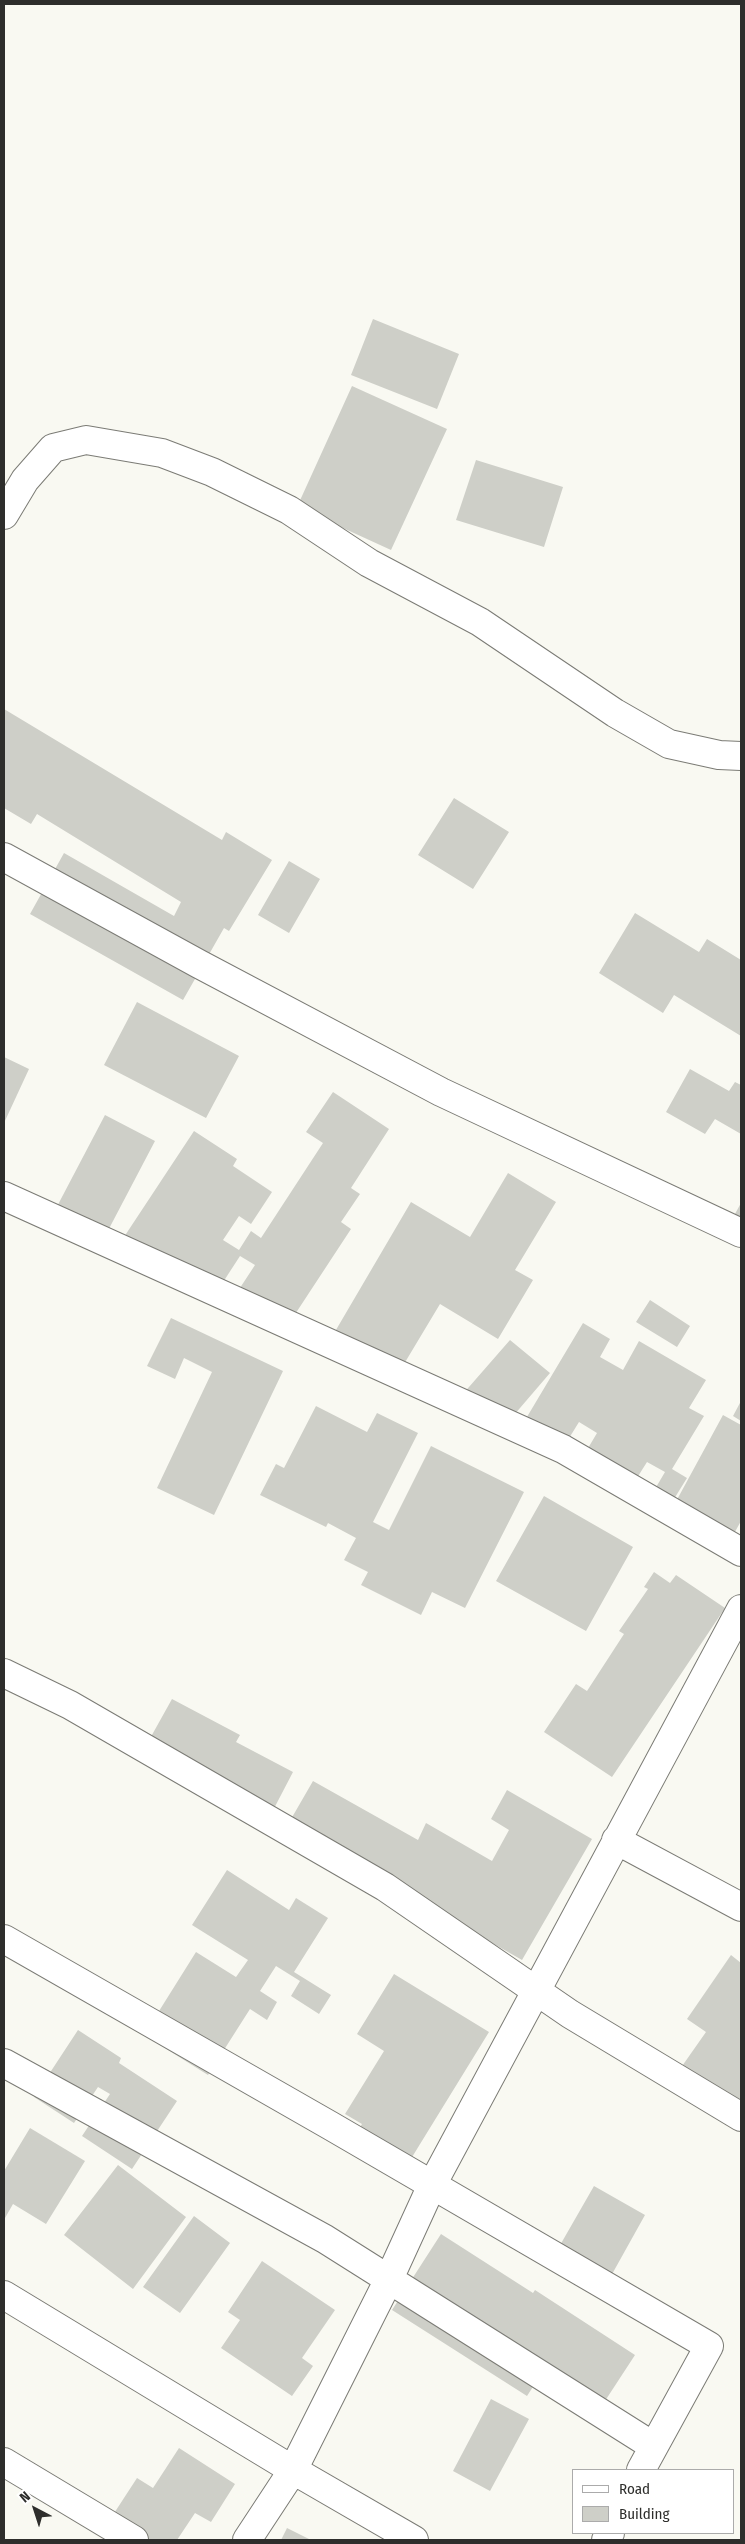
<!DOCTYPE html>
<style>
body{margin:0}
#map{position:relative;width:745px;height:2544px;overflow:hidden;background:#f9f9f2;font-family:"Fira Sans Condensed",sans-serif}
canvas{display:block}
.frame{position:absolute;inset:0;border:5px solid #2e2e2c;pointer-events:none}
.legend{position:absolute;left:572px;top:2469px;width:162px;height:65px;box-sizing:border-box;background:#fff;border:1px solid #ababab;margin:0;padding:6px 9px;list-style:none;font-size:15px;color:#2e2e2c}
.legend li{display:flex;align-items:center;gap:10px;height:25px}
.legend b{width:25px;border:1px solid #ababab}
.north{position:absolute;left:10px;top:2484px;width:50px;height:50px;-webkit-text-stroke:4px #fff;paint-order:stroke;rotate:320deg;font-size:14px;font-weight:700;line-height:20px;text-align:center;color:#2e2e2c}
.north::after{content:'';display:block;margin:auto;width:18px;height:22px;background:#2e2e2c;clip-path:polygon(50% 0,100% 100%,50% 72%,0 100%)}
</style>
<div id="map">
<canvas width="745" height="2544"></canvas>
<div class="frame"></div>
<ul class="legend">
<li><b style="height:6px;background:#fff"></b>Road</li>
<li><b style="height:14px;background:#cecfc8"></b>Building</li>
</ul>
<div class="north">N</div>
</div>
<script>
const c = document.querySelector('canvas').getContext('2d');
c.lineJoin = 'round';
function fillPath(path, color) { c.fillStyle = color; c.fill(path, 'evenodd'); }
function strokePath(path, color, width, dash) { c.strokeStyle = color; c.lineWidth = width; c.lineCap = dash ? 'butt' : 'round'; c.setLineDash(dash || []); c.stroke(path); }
fillPath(new Path2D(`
 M373 319 459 354 437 409 351 375Z
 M352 386 447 429 391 550 297 507Z
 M476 460 563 487 544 547 456 520Z
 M4 709 222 840 226 832 272 860 229 931 224 928 183 1000 30 914 64 853 174 916 181 902 37 814 31 824 4 808Z
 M454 798 509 832 473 889 418 855Z
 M289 861 320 879 289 933 258 915Z
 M635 913 699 952 707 939 741 960V1036L674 995 663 1013 599 973Z
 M137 1002 239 1056 206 1118 104 1065Z
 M4 1057 29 1069 4 1123Z
 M690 1069 729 1091 735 1082 741 1085V1134L715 1119 705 1134 666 1112Z
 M333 1092 389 1129 351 1188 360 1194 341 1222 351 1229 286 1328 236 1294 255 1265 240 1256 214 1296 124 1237 194 1131 237 1159 233 1166 272 1192 251 1224 239 1216 223 1240 239 1250 251 1231 261 1238 323 1143 306 1132Z
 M105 1115 155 1141 102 1242 52 1216Z
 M508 1173 556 1202 515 1270 533 1280 498 1339 440 1304 398 1374 333 1335 411 1202 470 1237Z
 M741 1203V1241L725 1232Z
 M650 1300 690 1326 677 1347 636 1322Z
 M171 1318 283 1371 214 1515 157 1488 212 1372 184 1358 175 1379 147 1366Z
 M583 1323 610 1339 600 1357 623 1370 639 1341 706 1380 689 1408 704 1416 672 1469 687 1478 674 1499 655 1489 665 1472 647 1462 630 1489 581 1460 597 1433 579 1422 558 1456 518 1432Z
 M510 1340 550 1373 502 1429 462 1395Z
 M741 1401V1421L733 1416Z
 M316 1406 367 1432 377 1413 418 1433 373 1522 389 1530 431 1446 524 1492 465 1608 432 1592 421 1615 361 1585 368 1572 344 1560 356 1538 328 1523 326 1527 260 1495 276 1464 284 1468Z
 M723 1415 741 1425V1521L731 1539 673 1507Z
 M544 1496 633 1547 586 1631 496 1581Z
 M654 1572 670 1583 676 1575 725 1608 612 1777 544 1732 576 1684 587 1691 624 1634 619 1631 648 1589 644 1587Z
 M172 1699 240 1735 236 1742 293 1772 269 1818 143 1751Z
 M313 1781 418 1840 426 1823 492 1861 509 1830 491 1819 507 1790 592 1839 522 1960 287 1826Z
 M227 1870 289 1910 296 1898 328 1918 294 1972 331 1995 319 2014 291 1996 300 1981 276 1966 260 1991 277 2002 267 2020 250 2009 208 2075 144 2035 196 1952 236 1977 248 1960 192 1925Z
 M731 1955 741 1963V2127L673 2079 706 2032 687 2019Z
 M394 1974 489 2032 401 2175 350 2144 362 2124 345 2114 384 2051 357 2034Z
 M78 2030 121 2058 119 2063 177 2101 132 2169 82 2136 110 2094 98 2087 74 2123 34 2097Z
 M30 2128 85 2161 46 2224 13 2204 5 2218 4 2216V2171Z
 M118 2165 186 2217 133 2289 64 2235Z
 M594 2186 645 2215 611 2276 559 2247Z
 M194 2216 230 2243 180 2313 143 2287Z
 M441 2234 533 2293 535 2290 635 2355 603 2404 546 2367 527 2396 392 2310Z
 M262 2261 335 2310 302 2358 313 2366 292 2396 221 2348 240 2320 228 2312Z
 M491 2399 529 2419 490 2491 453 2471Z
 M179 2448 235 2484 211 2522 195 2513 177 2540H139L109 2521 137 2478 153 2488Z
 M287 2528 311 2540H281Z`), '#cecfc8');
const street = new Path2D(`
 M4 515 25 480 53 448 86 440 162 453 212 472 289 510 369 563 480 622 615 713 669 744 719 755 741 756
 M4 857 199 964 441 1092 741 1233
 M4 1196 563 1449 741 1552
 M4 1673 70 1705 385 1887 570 2014 741 2117
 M616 1840 741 1907
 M4 1939 331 2126 709 2346 641 2470
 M4 2063 325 2239 653 2446
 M4 2295 293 2470 414 2540
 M4 2462 134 2540
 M247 2540 293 2470 389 2279 432 2185 741 1609
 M606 2540 610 2533`);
strokePath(street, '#7b7b75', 30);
strokePath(street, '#fff', 28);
</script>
